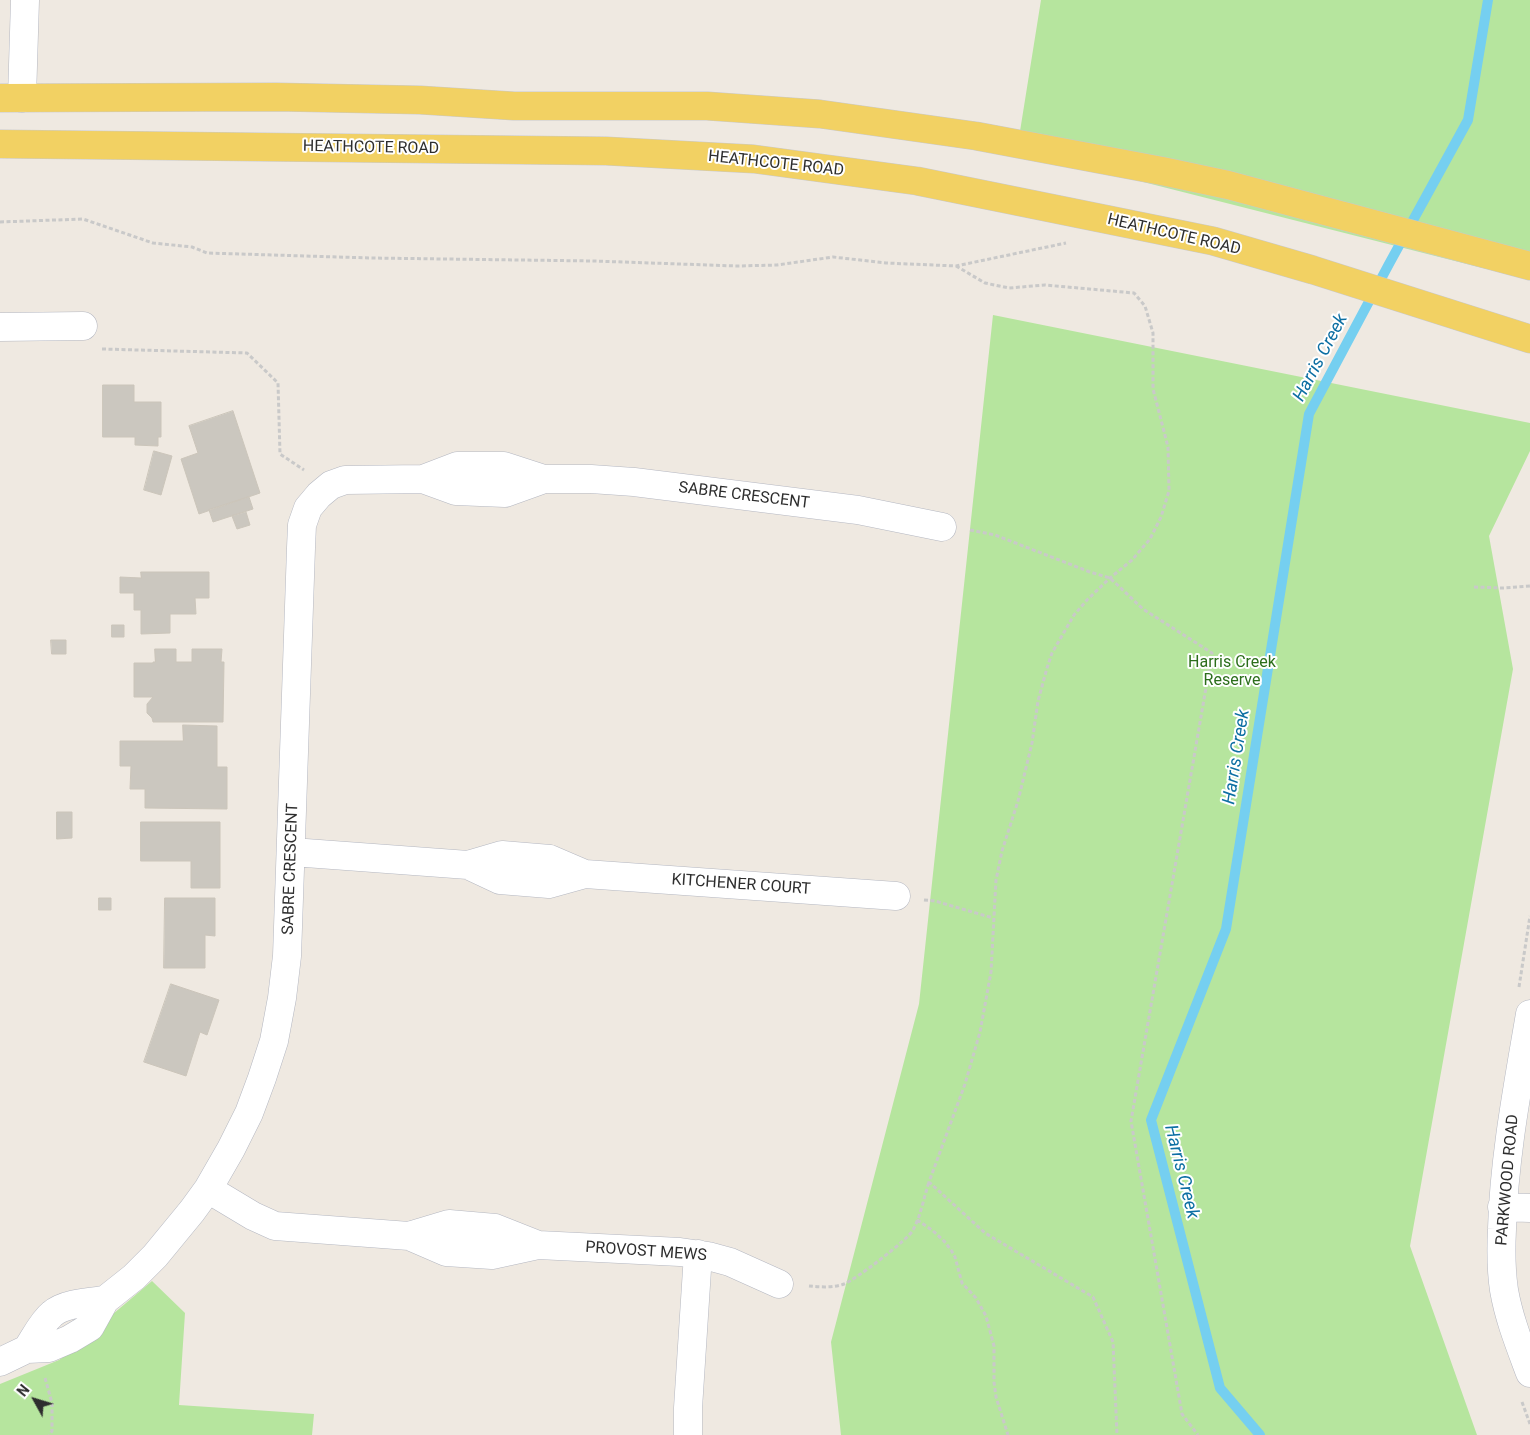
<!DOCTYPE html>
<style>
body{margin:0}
#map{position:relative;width:1530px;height:1435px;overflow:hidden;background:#efe9e1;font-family:Roboto,sans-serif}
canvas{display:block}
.north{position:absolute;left:10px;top:1375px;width:50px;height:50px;-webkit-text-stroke:4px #fff;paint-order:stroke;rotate:309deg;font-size:14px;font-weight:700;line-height:20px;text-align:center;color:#2e2e2e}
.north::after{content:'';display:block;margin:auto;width:18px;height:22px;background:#2e2e2e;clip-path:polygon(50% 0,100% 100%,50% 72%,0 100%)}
</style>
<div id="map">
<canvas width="1530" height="1435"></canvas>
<div class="north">N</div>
</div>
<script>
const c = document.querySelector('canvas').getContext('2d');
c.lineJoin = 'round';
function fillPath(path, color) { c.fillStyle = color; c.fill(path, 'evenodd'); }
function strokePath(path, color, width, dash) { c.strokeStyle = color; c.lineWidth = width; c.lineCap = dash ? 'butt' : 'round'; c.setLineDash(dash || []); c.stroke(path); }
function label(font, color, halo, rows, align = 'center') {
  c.font = font + ' Roboto,sans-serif'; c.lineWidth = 4; c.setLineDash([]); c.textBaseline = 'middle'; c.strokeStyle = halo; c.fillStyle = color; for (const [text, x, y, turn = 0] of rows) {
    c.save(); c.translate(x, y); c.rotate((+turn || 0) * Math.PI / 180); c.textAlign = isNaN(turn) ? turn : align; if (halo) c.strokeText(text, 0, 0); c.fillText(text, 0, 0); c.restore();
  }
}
fillPath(new Path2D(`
 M1041 0H1530V280L1017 150Z
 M993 315 1530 423V451L1489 536 1513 669 1410 1246 1477 1435H841L831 1342 919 1004Z
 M152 1281 185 1313 179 1405 314 1414 312 1435H0V1384L59 1360 72 1351 113 1314Z`), '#b6e59e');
strokePath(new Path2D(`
 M1260 1435 1220 1388 1151 1120 1226 929 1309 414 1389 264 1468 120 1488 0`), '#75cff0', 10);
const building = new Path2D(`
 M103 385H134V402H161V437H158V446L135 445V437H103Z
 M233 411 260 493 199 514 181 459 198 453 189 426Z
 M154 451 172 456 161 495 144 490Z
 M249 497 253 509 213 522 209 510Z
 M246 512 250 525 237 529 232 516Z
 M141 572H209V598H195L196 614H170V633L141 634V610H134V593H120V577L141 578Z
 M112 625H124V637H112Z
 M51 640H66V654H52Z
 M155 649H176V662H192V649H222L221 662H224L223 722H153L152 718 147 713V704L153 697H134V663H153V662H155Z
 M183 725 217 726V767H227V809L145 808V789H130L131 766H120V741H183Z
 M57 812H72V838L57 839Z
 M141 822H220V888H191V861H141Z
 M99 898H111V910H99Z
 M165 898H215V936L205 935V968H164Z
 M171 984 219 1000 207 1035 200 1032 186 1076 144 1062Z`);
fillPath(building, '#cbc7bf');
strokePath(building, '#cbc5ba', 1);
const minor = new Path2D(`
 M22 98 25 0
 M0 327 83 326
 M423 479 457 466H504L544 479H591L634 482 858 510 942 527
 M292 852 468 865 502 855 550 859 585 874 896 896
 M468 865 500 880 549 884 585 874
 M1530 1014C1518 1085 1504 1157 1502 1229 1501 1249 1501 1270 1504 1290 1509 1319 1520 1346 1530 1373
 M208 1189 253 1216 275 1226 409 1236 446 1252 492 1255 538 1245 680 1252 708 1256 730 1262 779 1284
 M1502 1207 1530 1208
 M409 1236 449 1224 495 1228 538 1245
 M27 1349C34 1339 42 1322 52 1314 64 1303 89 1302 105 1300
 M0 1362 27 1349 49 1348 70 1339 90 1327 105 1300 134 1277 155 1256 192 1211 208 1189 231 1149 249 1113 262 1078 274 1041 282 998 287 956 301 548 302 525 308 508 319 495 331 485 345 480 423 479 456 491 505 493 544 479
 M688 1435V1408L698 1254`);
const major = new Path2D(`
 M0 98 276 97 420 100 514 106H707L820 114 976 136 1162 171 1228 185 1530 266
 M0 144 606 151 754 159 917 181 1213 241 1313 270 1530 339`);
strokePath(minor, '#b4b7c1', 29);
strokePath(major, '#c9c9c9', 29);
strokePath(new Path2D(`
 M0 222 83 219 153 243 192 247 207 253 371 258 594 261 737 266 777 265 833 257 886 263 956 266 1066 243
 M956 266 985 283 1009 288 1045 285 1134 293 1145 306 1153 333V389L1168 447 1169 491 1161 517 1150 539 1132 560 1110 578 1087 600 1074 615 1052 653 1047 668 1038 701 1032 743 1018 801 1002 851 996 880 991 972 980 1032 965 1084 929 1182 985 1233 1093 1297 1113 1342 1117 1435
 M102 349 247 353 278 383 280 454 304 470
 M970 530 995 535 1090 572 1110 578 1143 609 1212 653 1131 1121 1182 1414 1198 1435
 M1474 587 1503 588 1530 586
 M924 900 935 901 993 918
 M1519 987 1530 916
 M917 1220 932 1230 944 1241 951 1250 955 1257 962 1283 976 1298 986 1316 994 1346V1382L996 1397 1008 1435
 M809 1286C820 1287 833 1288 844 1284 855 1280 909 1239 913 1230 921 1215 924 1197 929 1182
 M45 1378 52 1403V1431L49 1435
 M1522 1402 1530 1424`), '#c9c9c9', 3, [4, 2.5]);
strokePath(minor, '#fff', 28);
strokePath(major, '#f2d163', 28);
label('16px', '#2e2e2e', '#fff', [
 ["HEATHCOTE ROAD",371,148,1],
 ["HEATHCOTE ROAD",776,164,6],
 ["HEATHCOTE ROAD",1174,235,13],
 ["SABRE CRESCENT",744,496,7],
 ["SABRE CRESCENT",291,869,-88],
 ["KITCHENER COURT",741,885,4],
 ["PARKWOOD ROAD",1508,1180,-85],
 ["PROVOST MEWS",646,1252,4]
]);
label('16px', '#2c6e1b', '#fff', [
 ["Harris Creek",1232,663],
 ["Reserve",1232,681]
]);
label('italic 18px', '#0d6fa3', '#fff', [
 ["Harris Creek",1321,358,-62],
 ["Harris Creek",1237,757,-81],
 ["Harris Creek",1181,1172,76]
]);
</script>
